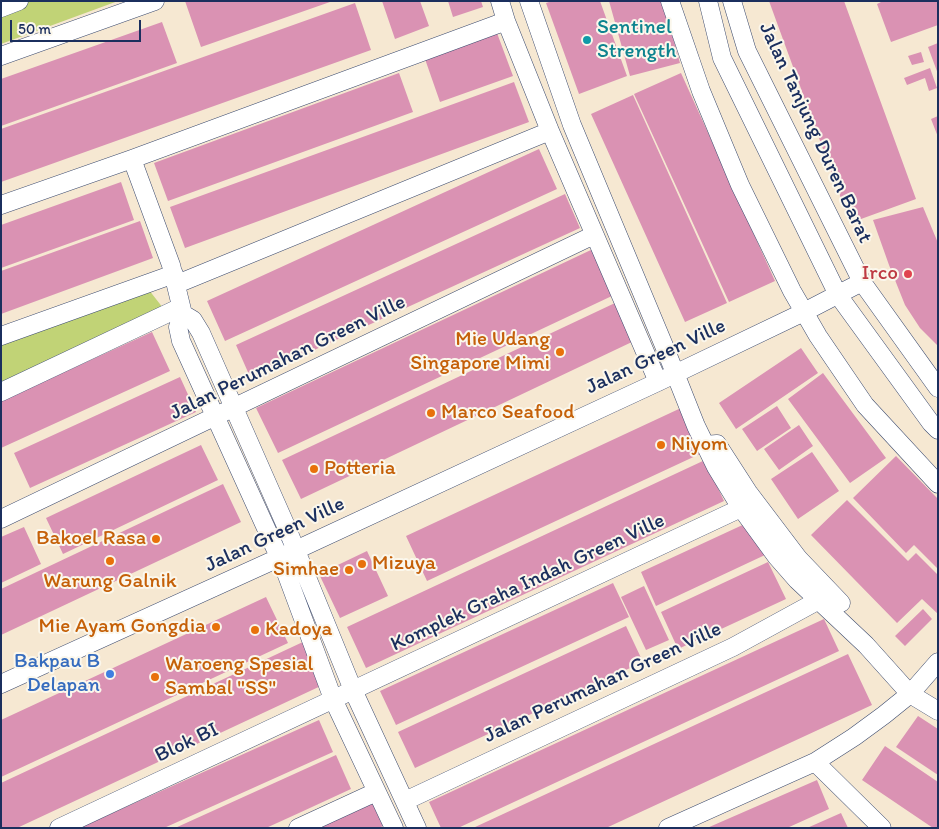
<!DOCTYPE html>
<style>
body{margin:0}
#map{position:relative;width:939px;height:829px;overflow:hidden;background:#f6e8d2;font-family:Itim,sans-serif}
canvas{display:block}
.frame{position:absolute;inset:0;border:2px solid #1b2f5e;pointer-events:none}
.scale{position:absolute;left:10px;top:20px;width:131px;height:22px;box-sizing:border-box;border:2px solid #1b2f5e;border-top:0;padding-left:6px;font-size:15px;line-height:18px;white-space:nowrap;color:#1b2f5e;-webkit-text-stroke:4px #fbf7ec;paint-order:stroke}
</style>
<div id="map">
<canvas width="939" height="829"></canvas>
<div class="frame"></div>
<div class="scale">50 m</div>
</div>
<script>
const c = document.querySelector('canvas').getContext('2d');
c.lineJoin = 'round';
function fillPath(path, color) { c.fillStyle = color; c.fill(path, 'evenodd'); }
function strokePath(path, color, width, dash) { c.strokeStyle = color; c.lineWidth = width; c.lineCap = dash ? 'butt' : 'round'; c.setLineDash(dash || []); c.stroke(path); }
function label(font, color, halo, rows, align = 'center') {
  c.font = font + ' Itim,sans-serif'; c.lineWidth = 4; c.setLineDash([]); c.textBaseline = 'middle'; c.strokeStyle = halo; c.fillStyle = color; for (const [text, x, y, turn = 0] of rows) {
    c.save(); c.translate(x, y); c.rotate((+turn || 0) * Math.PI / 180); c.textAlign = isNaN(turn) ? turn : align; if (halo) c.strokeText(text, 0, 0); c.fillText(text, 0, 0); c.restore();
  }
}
fillPath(new Path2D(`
 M25 1H118L1 44V10Z
 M145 285 167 313 1 389V336Z`), '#c1d376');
fillPath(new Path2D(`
 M185 1H330V2L201 47Z
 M382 1H420L429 26 395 39Z
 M448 1H481L483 7 453 17Z
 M552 1H600L627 76 579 94 546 3Z
 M609 1H663L680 63 630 76Z
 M769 1H844L916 199 850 223Z
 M883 1H938V25L891 42 877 4Z
 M355 3 371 50 1 182V129Z
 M162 22 177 63 1 126V79Z
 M497 33 513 76 440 102 425 59Z
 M938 43V74L928 47Z
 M921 52 924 62 912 65 908 56Z
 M930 68 937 88 929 91 925 78 907 85 904 78Z
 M399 73 413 112 168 201 154 163Z
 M681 73 775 281 729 302 634 94Z
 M514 82 529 122 185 248 170 207Z
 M633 95 727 303 685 322 591 114Z
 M938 116V137L931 119Z
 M539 149 557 189 225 341 207 301Z
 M121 182 134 220 1 268V225Z
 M565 194 580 228 251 379 236 345Z
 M923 207 938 243V346L920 328 905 305 889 265 873 220Z
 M140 221 153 258 1 314V271Z
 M593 249 614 295 278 453 256 408Z
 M615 303 634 341 301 499 282 460Z
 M152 332 170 371 1 448V401Z
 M801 348 818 373 736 429 719 403Z
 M823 373 886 458 850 483 788 399Z
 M180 377 196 412 30 488 14 453Z
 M777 406 791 428 757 451 742 429Z
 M681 408 702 453 427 581 406 536Z
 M799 425 813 446 779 470 764 449Z
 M201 445 218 480 63 554 46 518Z
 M812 452 839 491 798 519 771 479Z
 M896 456 938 499V569L914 545 906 553 853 498Z
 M705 460 724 501 366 668 347 627Z
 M223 484 241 522 1 635V589Z
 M847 500 908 561 916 553 938 575V614L922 599 897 623 811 535Z
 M749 522 765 555 656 606 641 572Z
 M24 527 41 564 1 583V537Z
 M367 551 388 596 340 618 319 574Z
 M768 562 786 599 678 649 661 612Z
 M613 583 629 617 396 725 380 691Z
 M644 586 669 640 646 650 621 597Z
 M266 597 288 643 1 777V720Z
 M923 609 932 619 905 646 895 636Z
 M824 619 839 651 458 828H441L429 802Z
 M626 626 643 662 415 768 398 732Z
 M305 641 325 684 17 828H1V783Z
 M848 654 872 705 606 828H473Z
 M918 716 938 729V775L896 747Z
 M319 720 333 752 164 828H79Z
 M885 746 938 782V828H933L862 780Z
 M336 755 351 789 299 813 266 828H175Z
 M817 780 829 809 787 828H707Z
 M373 798 385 825 379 828H311Z
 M841 813 848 828H807Z`), '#da92b3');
const minor = new Path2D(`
 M500 1 506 21 550 131 658 382
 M529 1 572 125 665 348 696 426 716 467 741 508 776 556 797 580 866 645 910 694 938 711
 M670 1 701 91 740 185 792 291 818 336 865 405 938 484
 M708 1 722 58 838 295 931 423 938 430
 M732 1 747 51 862 282 938 388
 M1 8 19 1
 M1 56 155 1
 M132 159 171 265 183 314 193 320 201 333 286 526 353 690 417 828
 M1 205 132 159 506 21
 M177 284 550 131
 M183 314 178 327 181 341 285 570 333 699 394 828
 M1 336 174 274
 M1 392 181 307
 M705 445 717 444 748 492 798 558 841 603
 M1 519 594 235
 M1 684 296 550 658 382 804 312 862 282
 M815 762 882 828
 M405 801 733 647 819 600
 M59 828 741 508
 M298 828 376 792
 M668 828 815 762 854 737 884 715 910 694 938 662`);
strokePath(minor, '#3c4b6f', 19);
strokePath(minor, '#fff', 18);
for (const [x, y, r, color] of [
 [587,40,5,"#0f9aa8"],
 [908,274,5,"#e0444e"],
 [560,352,5,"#e8710a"],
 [431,413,5,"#e8710a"],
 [661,445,5,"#e8710a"],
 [314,469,5,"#e8710a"],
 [156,539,5,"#e8710a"],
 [110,561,5,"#e8710a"],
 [362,564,5,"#e8710a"],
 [349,570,5,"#e8710a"],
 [216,627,5,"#e8710a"],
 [255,630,5,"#e8710a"],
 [110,674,5,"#3f7fe0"],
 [155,677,5,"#e8710a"]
]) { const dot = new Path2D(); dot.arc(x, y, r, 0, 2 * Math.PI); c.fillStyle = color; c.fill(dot); strokePath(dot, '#fbf7ec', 2); }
label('21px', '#0d838f', '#fbf7ec', [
 ["Sentinel",597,28],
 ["Strength",597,52]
], 'left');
label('21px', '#1b2f5e', '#fbf7ec', [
 ["Jalan Tanjung Duren Barat",815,133,65],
 ["Jalan Green Ville",656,357,-25],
 ["Jalan Perumahan Green Ville",288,358,-26],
 ["Jalan Green Ville",275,535,-25],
 ["Komplek Graha Indah Green Ville",528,583,-25],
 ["Jalan Perumahan Green Ville",603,683,-25],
 ["Blok BI",187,743,-25]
]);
label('21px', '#be3a42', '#fbf7ec', [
 ["Irco",898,274]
], 'right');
label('21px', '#c56008', '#fbf7ec', [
 ["Mie Udang",550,340,"right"],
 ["Singapore Mimi",550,364,"right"],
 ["Marco Seafood",441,413],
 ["Niyom",671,445],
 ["Potteria",324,469],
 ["Bakoel Rasa",146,539,"right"],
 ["Mizuya",372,564],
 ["Simhae",339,570,"right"],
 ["Warung Galnik",110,582,"center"],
 ["Mie Ayam Gongdia",206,627,"right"],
 ["Kadoya",265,630],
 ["Waroeng Spesial",165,665],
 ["Sambal \"SS\"",165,689]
], 'left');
label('21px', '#366cbe', '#fbf7ec', [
 ["Bakpau B",100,662],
 ["Delapan",100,686]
], 'right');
</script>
